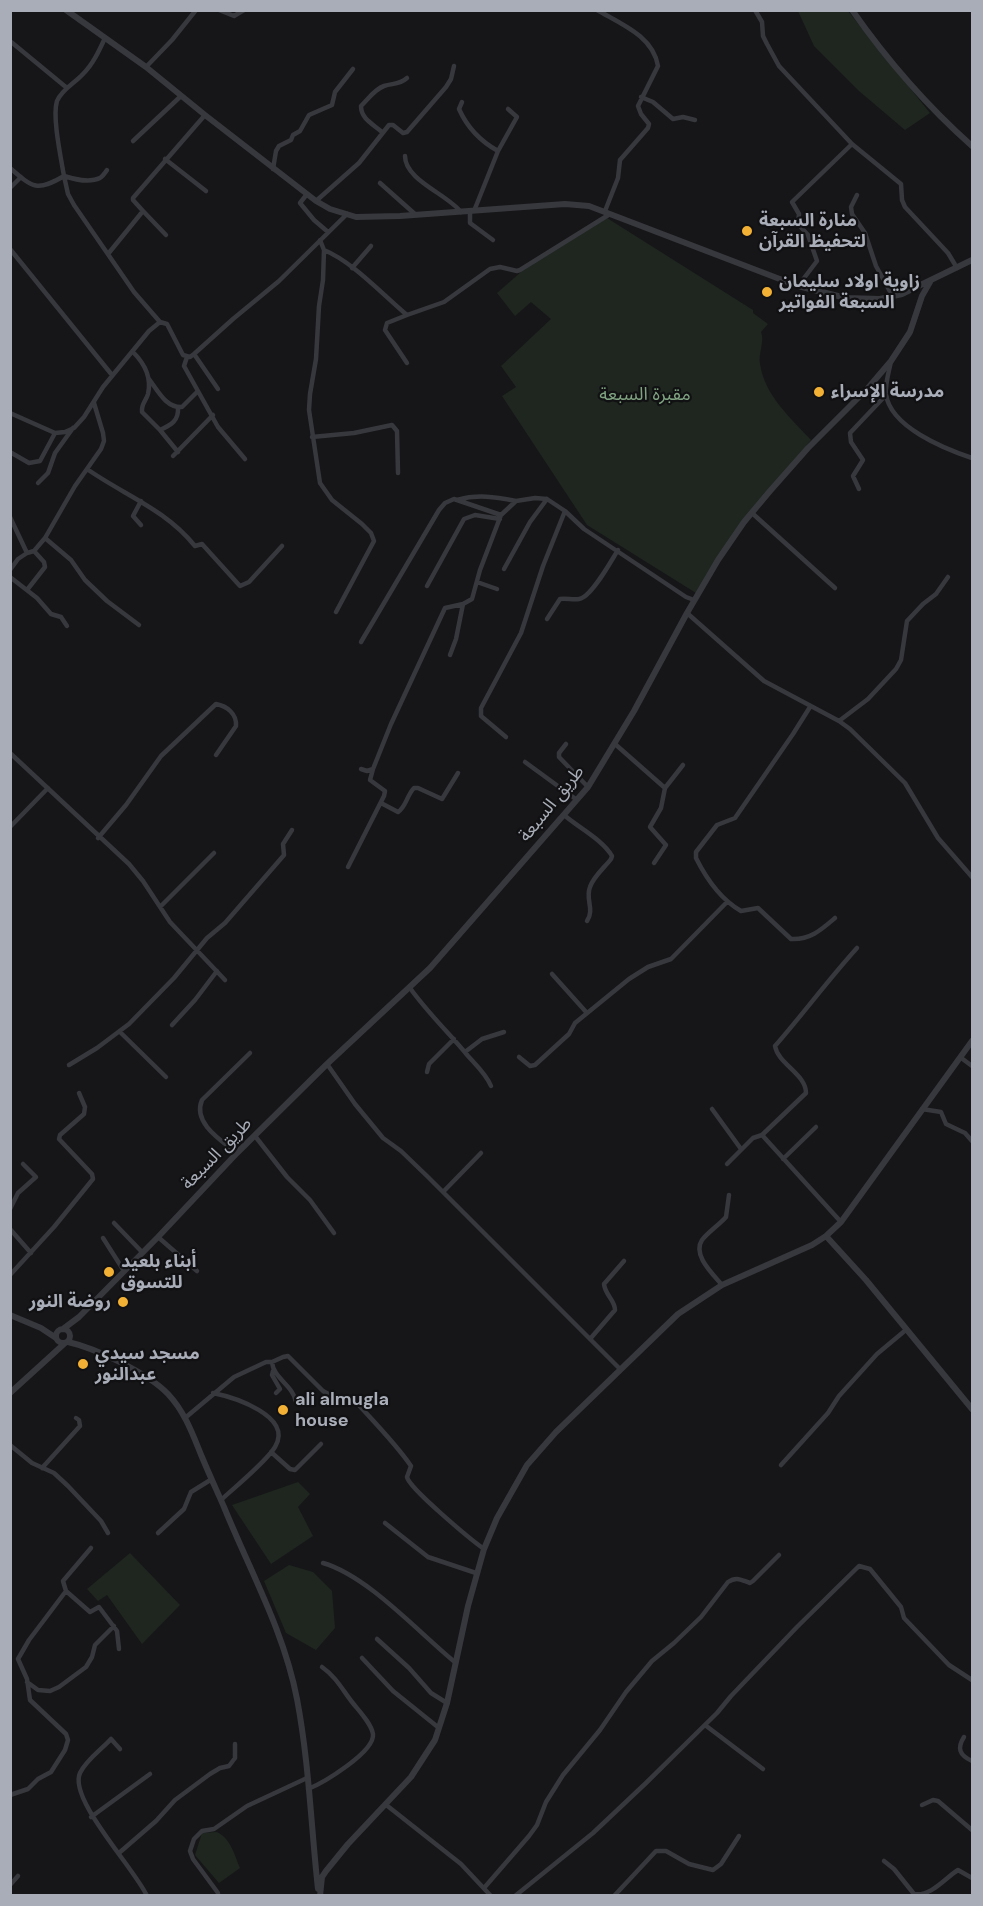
<!DOCTYPE html>
<meta charset="utf-8">
<style>
body{margin:0}
#map{position:relative;width:983px;height:1906px;overflow:hidden;background:#161618;font-family:"DM Sans",sans-serif}
canvas{display:block}
.frame{position:absolute;inset:0;border:12px solid #a8adb8;pointer-events:none}
</style>
<div id="map">
<canvas width="983" height="1906"></canvas>
<div class="frame"></div>
</div>
<script>
const c = document.querySelector('canvas').getContext('2d');
c.lineJoin = 'round';
function fillPath(path, color) { c.fillStyle = color; c.fill(path, 'evenodd'); }
function strokePath(path, color, width, dash) { c.strokeStyle = color; c.lineWidth = width; c.lineCap = dash ? 'butt' : 'round'; c.setLineDash(dash || []); c.stroke(path); }
function label(font, color, halo, rows, align = 'center') {
  c.font = font + ' "DM Sans","Noto Sans Arabic",sans-serif'; c.lineWidth = 4.5; c.setLineDash([]); c.textBaseline = 'middle'; c.strokeStyle = halo; c.fillStyle = color; for (const [text, x, y, turn = 0] of rows) {
    c.save(); c.translate(x, y); c.rotate((+turn || 0) * Math.PI / 180); c.textAlign = isNaN(turn) ? turn : align; if (halo) c.strokeText(text, 0, 0); c.fillText(text, 0, 0); c.restore();
  }
}
fillPath(new Path2D(`
 M798 11H848L930 113 905 130 859 91 814 46Z
 M607 218 753 310V313L768 324 761 332C765 342 758 353 760 364 765 396 790 417 811 440L776 483 696 593 587 525 502 396 516 387 501 366 551 319 531 302 515 316 497 293 521 272Z
 M298 1482 310 1494 298 1507 313 1536 271 1564 232 1505Z
 M130 1553 180 1605 142 1644 107 1595 98 1601 87 1589Z
 M289 1565 313 1572 332 1591 335 1628 316 1650 286 1633 264 1581Z
 M217 1832C231 1839 234 1854 240 1868L219 1883 195 1855 202 1833Z`), '#1e261f');
strokePath(new Path2D(`
 M219 10 234 16 244 10
 M597 10C621 24 653 36 658 66L638 106 641 114 649 124 648 128 620 160 618 178 605 211
 M755 10 762 22 763 36 767 44 779 66 852 144 901 184 902 200 905 207 948 253 957 268
 M10 41 67 88
 M146 67 172 40 196 10
 M641 97 653 102 673 119 683 117 695 120
 M462 102 459 109C467 127 480 141 498 151
 M382 132C373 124 361 119 361 106 368 99 375 89 384 86 393 83 399 85 407 78
 M133 141 181 96
 M405 156C405 180 447 194 461 212
 M165 159 206 191
 M10 168C33 188 37 192 64 176 61 158 52 117 57 101 62 89 75 83 83 74 93 64 99 51 105 38
 M273 169 276 151 279 146 291 140 293 135 300 131 309 115 332 105 335 92 353 69
 M64 176 68 194 74 205 134 292 160 322
 M64 176C73 179 90 183 100 178 103 176 105 173 107 170
 M380 183 416 215
 M10 188 21 177
 M307 194 300 203 314 220 328 232
 M857 195 851 207 852 214 865 233 876 266 893 297
 M316 201 359 163 389 125H393L403 133 407 132 446 87 451 79 454 66
 M143 211 166 235
 M470 211V223L493 240
 M474 211 498 151 517 117 508 109
 M320 240 324 250 323 280 319 306 316 359 310 394 309 410 320 483 332 500 362 524 371 533 374 541 336 612
 M10 249 112 375
 M324 250C353 262 382 294 407 315L444 302 490 269 500 267 517 271 520 270 610 214
 M108 254 143 211 133 200V198L205 115
 M352 268 371 246
 M798 286 817 261 808 235 798 224 799 214 792 202 852 144
 M133 352C144 363 152 377 148 394 146 401 141 404 142 412L160 430 178 452
 M194 354 218 389
 M187 357 184 366 218 427 245 459
 M891 361C889 372 885 383 886 394 890 427 945 449 972 458
 M407 363 385 330 387 323 407 315
 M149 379C158 391 166 408 182 407L198 391
 M10 413 55 433 65 432 74 428 84 417 103 387 149 331 160 322 167 324 183 355 190 357 194 354 233 319 279 281 347 214
 M160 430C171 425 179 421 178 407
 M312 437 354 433 392 425 397 431 398 473
 M10 452 29 463 40 461 55 433
 M173 456 213 415
 M87 469C124 495 165 509 195 546L202 544 240 586 249 582 282 546
 M38 483 48 473 55 453 73 428
 M859 489 853 476 863 460 851 442 850 433 886 395
 M457 500C478 494 495 497 516 501
 M752 513 835 588
 M10 517 27 553
 M141 525 133 516 141 501
 M45 538 71 560 85 580 107 601 139 625
 M504 569 530 522 547 499
 M10 570 18 559 27 553 34 551 45 538 75 486 101 449 104 441 103 433 94 403
 M10 577 37 598 51 614 61 617 67 626
 M477 582 497 589
 M427 586 464 519 475 515 500 519
 M27 590 45 567 44 562 34 551
 M687 613 764 681 839 721 850 729 905 783 938 838 972 877
 M547 619 560 599C566 598 573 600 579 599 591 598 611 561 618 550
 M361 642 439 510 445 503 454 499 501 515
 M450 655 456 639 463 604
 M810 707 793 734 735 818 717 825 696 852V858C706 878 720 899 741 911L758 908 791 939C810 940 821 930 835 918
 M839 721 868 699 896 669 901 660 907 621 923 604 936 594 948 577
 M506 737 481 716V708L521 633 543 566 565 511
 M566 744 559 753V757L588 787
 M615 744 665 788 683 765
 M10 753 129 864 143 881 170 922 225 980
 M525 762 577 800
 M361 769 367 771 373 769 391 724 445 608 463 604 472 599 480 570 501 515 516 501 535 498 547 499 565 511 584 529 686 597 694 600
 M381 803 398 812C406 807 407 795 414 788H418L442 799 458 773
 M564 815C579 828 603 840 612 856L611 859C605 867 593 877 590 887 585 899 595 909 587 921
 M10 827 48 788
 M98 838 126 805 161 756 216 704C227 706 237 714 236 726L216 755
 M654 863 666 845 650 827 661 808 665 788
 M348 867 384 796 385 791 370 780 373 769
 M160 907 214 853
 M552 974 587 1013
 M410 988C427 1012 449 1033 468 1056 476 1065 486 1074 491 1086
 M172 1025 195 1000 217 971
 M120 1032 166 1077
 M465 1052 482 1039 504 1032
 M519 1057 530 1066 535 1065 569 1034 575 1023 629 979 648 967 671 959 727 902
 M960 1057 972 1066
 M327 1064 355 1104 383 1138 401 1151 428 1177 620 1369
 M69 1065 97 1048 129 1024 174 978 207 938 225 923 278 862 284 855 283 844 292 830
 M427 1072 429 1064 454 1039
 M712 1109 741 1149
 M922 1109 941 1112 946 1124 965 1133 972 1141
 M762 1135 841 1222
 M255 1136 287 1177 310 1200 334 1233
 M237 1153C222 1141 192 1123 202 1100L250 1053
 M783 1159 816 1127
 M727 1164 753 1138 762 1135 806 1093C806 1074 778 1064 775 1046 803 1014 828 980 857 948
 M443 1192 481 1153
 M10 1209 18 1193 36 1177 23 1164
 M114 1223 142 1252
 M10 1229 31 1253
 M158 1237 197 1271
 M103 1238 124 1271
 M10 1275 54 1227 93 1179 92 1174 59 1139 60 1135 84 1114 85 1107 79 1093
 M722 1285C713 1274 692 1255 702 1240 708 1232 719 1225 726 1217L729 1195
 M590 1339 615 1310C615 1300 605 1295 604 1284L624 1261
 M272 1362 283 1357 288 1356 323 1391 339 1400 356 1402C375 1423 396 1444 411 1466L407 1477C409 1488 470 1539 484 1549
 M273 1371 272 1375 280 1389 276 1393
 M213 1393C233 1397 294 1416 275 1447 266 1462 235 1487 221 1500
 M185 1418 234 1377 266 1362H272C273 1378 293 1385 296 1402
 M10 1445 32 1463 54 1473 68 1486 101 1521 108 1533
 M271 1452 290 1469 295 1470 321 1444
 M781 1465 828 1413 839 1396 877 1354 907 1329
 M42 1468 80 1426 79 1420 76 1418
 M385 1523 428 1557 476 1573
 M158 1533 184 1509 191 1492 212 1479
 M323 1563C368 1576 418 1632 456 1663
 M66 1591 90 1612 99 1607 117 1631 119 1649
 M377 1639 409 1668 431 1693 447 1703
 M362 1658 393 1691 439 1728
 M27 1682 38 1690 50 1691 59 1687 86 1667 92 1657 95 1645 114 1626
 M705 1725 763 1769
 M964 1737C957 1748 959 1755 972 1761
 M120 1749 111 1739C102 1749 86 1760 80 1773 68 1799 135 1869 147 1896
 M308 1789C323 1783 375 1752 373 1734 371 1723 359 1711 352 1702 342 1689 336 1677 322 1667
 M10 1795 28 1789 38 1779 51 1772 65 1750 68 1740 66 1734 30 1700 27 1679 18 1659 29 1640 66 1591 63 1581 91 1548
 M385 1804 461 1864 491 1896
 M922 1805 933 1800 938 1801 972 1830
 M91 1817 150 1774
 M119 1853 156 1821 175 1800 210 1774 220 1768 229 1766 235 1758V1744
 M884 1861 894 1869 914 1894C931 1897 945 1878 958 1870L972 1878
 M10 1885 18 1876
 M484 1888 529 1836 537 1825 546 1802 563 1775 600 1730 626 1692 652 1661 674 1643 701 1617 728 1582C737 1576 741 1580 750 1583L753 1581 779 1555
 M218 1893 193 1859 190 1851 194 1839 202 1831 214 1829 247 1806 307 1778
 M515 1896 593 1833 646 1783 717 1713 731 1696 797 1627 859 1566 870 1569 901 1607 904 1618 949 1665 972 1680
 M614 1896 656 1851H666L689 1864 713 1870 721 1864 739 1836`), '#37383d', 4.5);
strokePath(new Path2D(`
 M66 10 146 67 205 115 316 201 330 209 356 217 400 216 565 204 589 206 798 286 846 298 880 299 902 294 972 260
 M852 10C887 60 927 106 972 146
 M826 1236 866 1280 972 1409
 M10 1315 41 1328 56 1338
 M56 1336a7 7 0 1 1 14 0a7 7 0 1 1-14 0Z
 M63 1329 79 1317 158 1237 237 1153 327 1064 430 968 588 787 634 711 687 613 718 560 744 522 770 491 808 448 868 388 891 361 910 332 922 296 930 282
 M68 1342C95 1348 148 1373 168 1394 185 1412 193 1435 202 1457 209 1474 217 1491 224 1507 250 1571 284 1631 297 1699 309 1762 311 1826 318 1889
 M10 1393 65 1343
 M320 1896 322 1877 326 1871 348 1844 411 1777 435 1740 447 1703 468 1606 484 1549 497 1518 527 1465 556 1432 678 1314 722 1285 812 1245 826 1236 841 1222 972 1041`), '#37383d', 6);
for (const [x, y, r, color] of [
 [747,231,6,"#f2b134"],
 [767,292,6,"#f2b134"],
 [819,392,6,"#f2b134"],
 [109,1272,6,"#f2b134"],
 [123,1302,6,"#f2b134"],
 [83,1364,6,"#f2b134"],
 [283,1410,6,"#f2b134"]
]) { const dot = new Path2D(); dot.arc(x, y, r, 0, 2 * Math.PI); c.fillStyle = color; c.fill(dot); strokePath(dot, '#111113', 2); }
label('bold 18px', '#a8adb8', '#111113', [
 ["منارة السبعة",759,221],
 ["لتحفيظ القرآن",759,242],
 ["زاوية اولاد سليمان",779,282],
 ["السبعة الفواتير",779,303],
 ["مدرسة الإسراء",831,392],
 ["أبناء بلعيد",121,1262],
 ["للتسوق",121,1283],
 ["روضة النور",111,1302,"right"],
 ["مسجد سيدي",95,1354],
 ["عبدالنور",95,1375],
 ["ali almugla",295,1400],
 ["house",295,1421]
], 'left');
label('18px', '#7fa381', '#111113', [
 ["مقبرة السبعة",645,395]
]);
label('18px', '#a8adb8', '#111113', [
 ["طريق السبعة",552,804,-51],
 ["طريق السبعة",217,1154,-46]
]);
</script>
